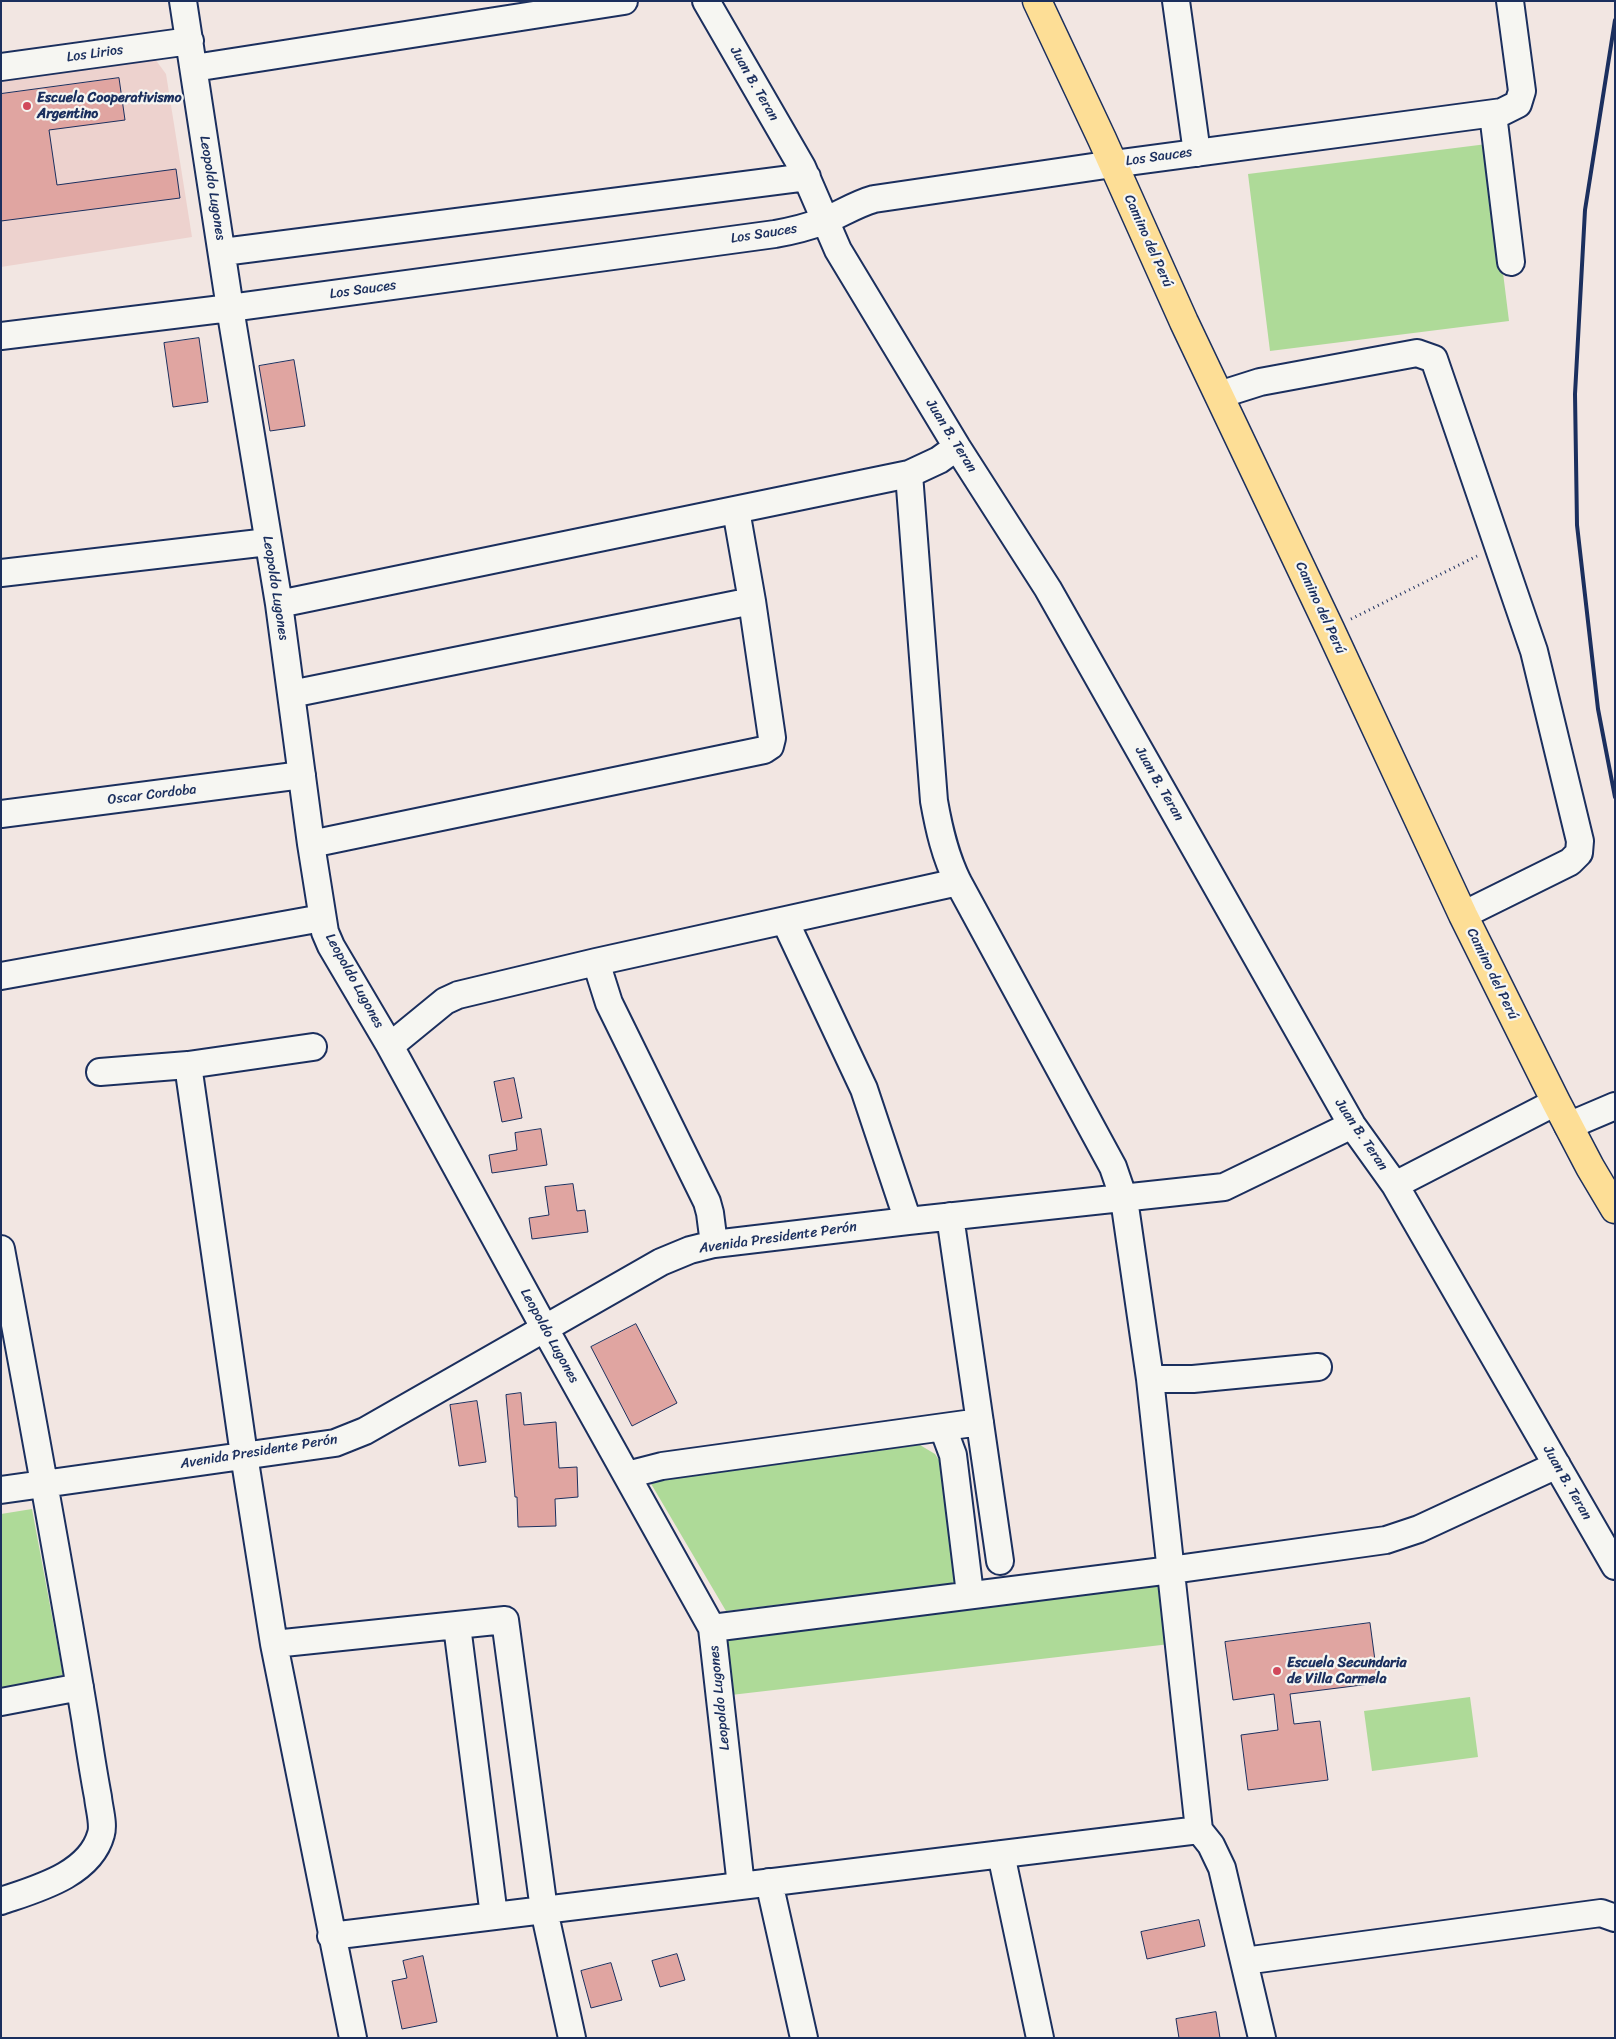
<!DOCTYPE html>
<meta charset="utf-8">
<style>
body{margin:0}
#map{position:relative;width:1616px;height:2039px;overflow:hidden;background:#f2e6e2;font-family:Sriracha,sans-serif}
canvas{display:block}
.frame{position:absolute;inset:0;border:2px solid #1b2f5e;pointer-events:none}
</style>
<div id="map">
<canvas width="1616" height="2039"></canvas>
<div class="frame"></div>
</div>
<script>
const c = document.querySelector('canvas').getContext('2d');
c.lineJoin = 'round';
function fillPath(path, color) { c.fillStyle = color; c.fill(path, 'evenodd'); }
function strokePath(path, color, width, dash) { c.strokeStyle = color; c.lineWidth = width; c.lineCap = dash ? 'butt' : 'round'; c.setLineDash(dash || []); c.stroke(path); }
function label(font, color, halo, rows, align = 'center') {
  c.font = font + ' Sriracha,sans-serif'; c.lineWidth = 4.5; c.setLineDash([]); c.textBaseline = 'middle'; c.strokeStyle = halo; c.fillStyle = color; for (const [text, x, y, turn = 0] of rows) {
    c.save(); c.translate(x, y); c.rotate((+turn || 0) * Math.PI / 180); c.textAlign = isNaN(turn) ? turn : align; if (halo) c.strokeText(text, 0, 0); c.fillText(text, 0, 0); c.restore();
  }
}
fillPath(new Path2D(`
 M155 59 166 74 192 237 1 267V81Z`), '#edd2ce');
fillPath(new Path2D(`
 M1487 144 1509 321 1270 351 1248 174Z
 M920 1445 935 1454 943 1466 960 1583 726 1611 650 1482Z
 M32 1509 63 1675 1 1688V1514Z
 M1161 1582 1170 1644 731 1695 725 1637Z
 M1470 1697 1478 1757 1372 1771 1364 1711Z`), '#aeda98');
const building = new Path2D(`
 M119 78 125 120 49 130 57 185 176 169 180 198 1 221V94Z
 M199 338 208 402 173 407 164 343Z
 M294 360 305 426 270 431 259 366Z
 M514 1078 522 1118 502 1122 494 1082Z
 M541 1129 547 1165 492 1173 489 1155 517 1150 515 1133Z
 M573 1184 577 1211 585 1210 588 1232 532 1239 529 1218 549 1215 545 1187Z
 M636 1324 677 1403 632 1426 591 1347Z
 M521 1393 524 1425 556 1422 559 1468 577 1467 578 1497 555 1499 556 1526 518 1527 517 1497H515L506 1395Z
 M477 1401 486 1462 459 1466 450 1405Z
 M1370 1623 1378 1683 1290 1694 1294 1724 1320 1721 1328 1780 1248 1790 1241 1735 1278 1730 1274 1694 1233 1700 1225 1642Z
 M1199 1920 1205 1946 1147 1959 1141 1932Z
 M677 1954 685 1980 660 1987 652 1961Z
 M423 1956 437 2022 402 2029 392 1981 407 1978 403 1961Z
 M611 1963 622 2000 591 2008 581 1971Z
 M1216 2012 1220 2038H1179L1176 2019Z`);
fillPath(building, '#e0a5a1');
strokePath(building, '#1b2f5e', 1);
const minor = new Path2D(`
 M183 1 230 308 279 604 311 844 325 932 331 946 390 1046 545 1329 712 1628 741 1886
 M706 1 802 167 838 250 957 447 1048 589 1352 1125 1395 1185 1615 1566
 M1176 1 1197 153
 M1 67 190 41
 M194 68 624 1
 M1493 114 1511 262
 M223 252 807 177
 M1 336 230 308 775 234C792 231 808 227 824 221 841 214 856 204 874 199L1113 164 1502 112 1518 104 1522 91 1510 1
 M1219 395 1260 382 1417 353 1434 359 1534 651 1580 841 1579 853 1570 862 1463 915
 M957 447 939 460 909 474 934 801C939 829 945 856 958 882L1113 1167 1124 1199 1150 1379 1199 1830 1211 1845 1222 1868 1262 2038
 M1 573 268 542
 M279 604 909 474
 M291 694 752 601
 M1 814 302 775
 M311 844 764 750 770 746 772 738 752 601 736 510
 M785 921 864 1089 908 1221
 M596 962 609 1003 707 1202 710 1213 714 1244
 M1 976 322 918
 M390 1046 445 1001 458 995 596 962 958 882
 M188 1065 244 1455 274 1644 353 2038
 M100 1072 188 1065 313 1047
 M1568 1126 1615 1106
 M1395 1185 1556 1102
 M950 1216 1000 1561
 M1 1249C30 1405 59 1561 85 1718 89 1744 93 1771 98 1797 99 1808 104 1824 101 1834 90 1875 36 1889 1 1901
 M1150 1379H1193L1318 1367
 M943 1428 953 1455 970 1594
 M627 1475 662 1466 980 1422
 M1 1490 335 1443 365 1431 661 1262 690 1250 714 1244 908 1221 1224 1187 1352 1125
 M457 1626 494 1916
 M712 1628 1171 1570 1386 1540 1419 1529 1557 1465
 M274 1644 505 1620 544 1910 572 2038
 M1 1702 80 1687
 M1001 1854 1040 2038
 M769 1882 804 2038
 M331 1936 1199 1830
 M1244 1961 1601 1913 1615 1918`);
const major = new Path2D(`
 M1037 1 1102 139 1184 322 1330 629 1463 915 1556 1102 1590 1167 1615 1209`);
strokePath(minor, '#1b2f5e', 30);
strokePath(major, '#1b2f5e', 31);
strokePath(new Path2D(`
 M1351 619 1477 556`), '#1b2f5e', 3, [1, 4]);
strokePath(minor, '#f6f6f2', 26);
strokePath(major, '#fdde96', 28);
strokePath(new Path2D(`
 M1615 20 1585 210 1575 394 1577 525 1598 709 1615 797`), '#1b2f5e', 4);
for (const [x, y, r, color] of [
 [27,106,5,"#d1495b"],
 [1277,1671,5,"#d1495b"]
]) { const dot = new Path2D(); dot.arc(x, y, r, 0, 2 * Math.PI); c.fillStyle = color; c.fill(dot); strokePath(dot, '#f6f6f2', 2); }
label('14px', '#1b2f5e', '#f6f6f2', [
 ["Los Lirios",95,54,-8],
 ["Juan B. Teran",754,84,60],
 ["Los Sauces",1159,157,-8],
 ["Leopoldo Lugones",212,188,81],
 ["Los Sauces",764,234,-9],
 ["Camino del Perú",1148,241,66],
 ["Los Sauces",363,290,-8],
 ["Juan B. Teran",951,436,58],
 ["Leopoldo Lugones",275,588,81],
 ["Camino del Perú",1320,608,65],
 ["Juan B. Teran",1159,784,60],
 ["Oscar Cordoba",152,795,-7],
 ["Camino del Perú",1492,974,64],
 ["Leopoldo Lugones",354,981,61],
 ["Juan B. Teran",1361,1135,56],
 ["Avenida Presidente Perón",778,1238,-8],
 ["Leopoldo Lugones",549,1336,61],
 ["Avenida Presidente Perón",259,1452,-9],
 ["Juan B. Teran",1567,1483,60],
 ["Leopoldo Lugones",720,1698,-96]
]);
label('bold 14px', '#1b2f5e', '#f6f6f2', [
 ["Escuela Cooperativismo",37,98],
 ["Argentino",37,114],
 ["Escuela Secundaria",1287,1663],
 ["de Villa Carmela",1287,1679]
], 'left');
</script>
